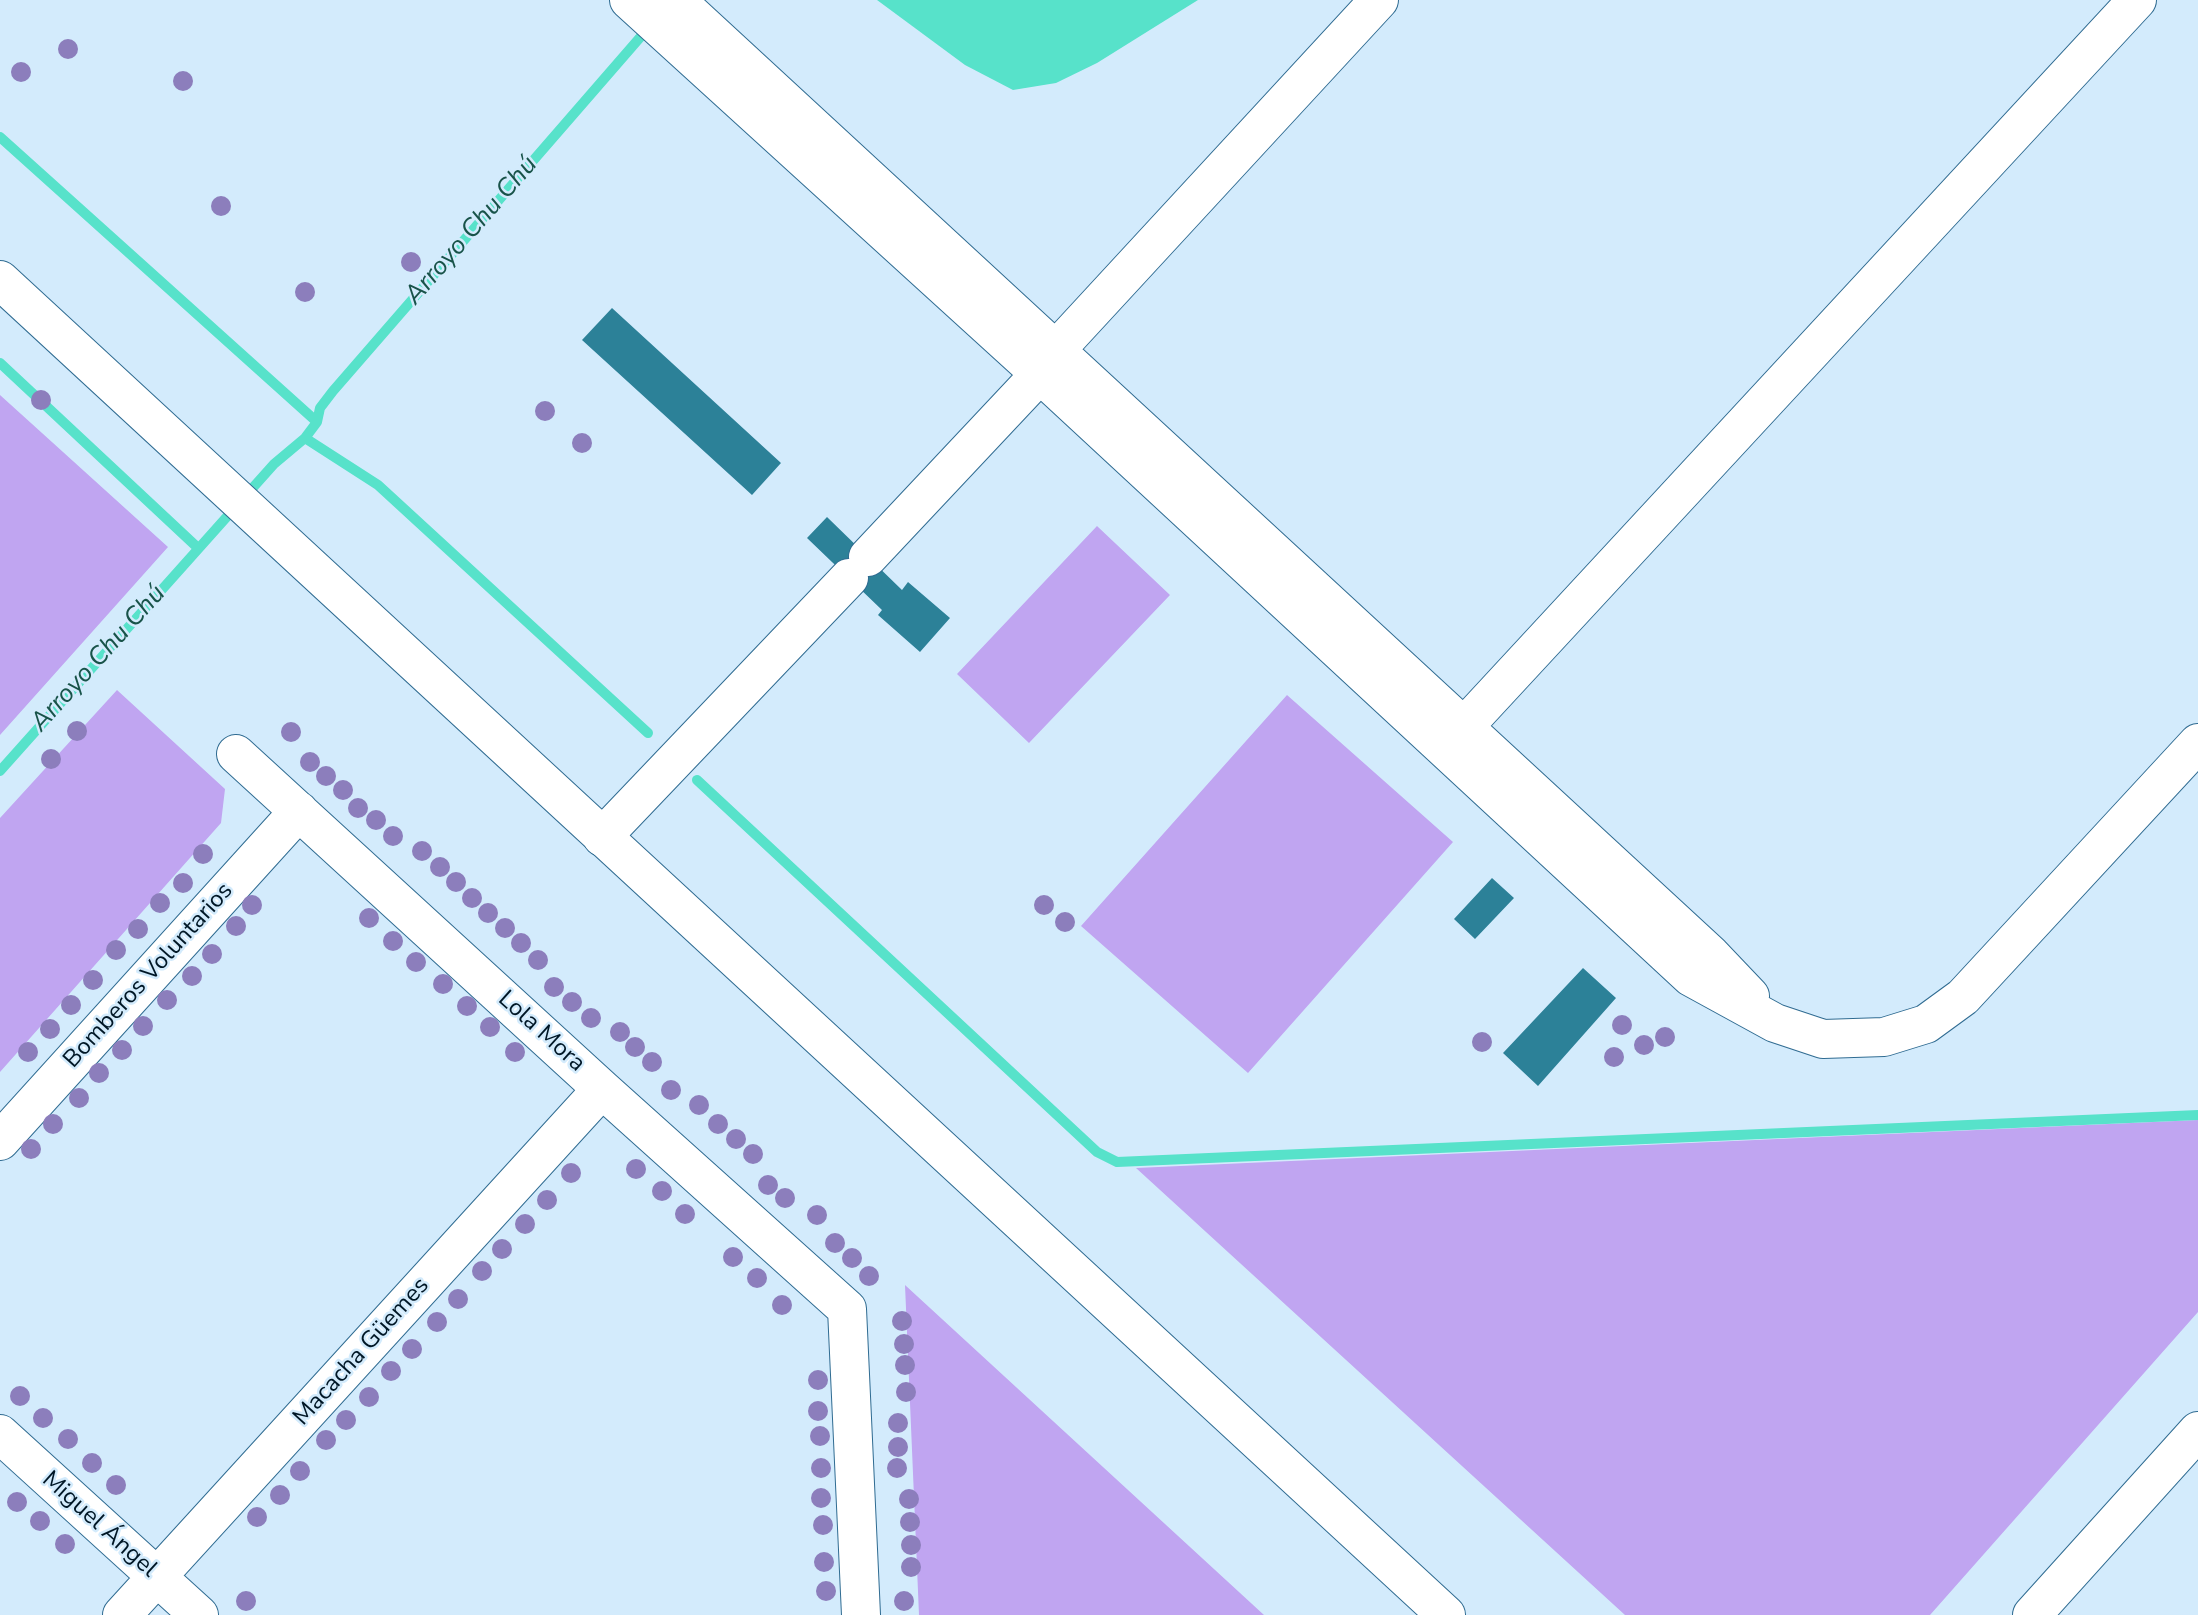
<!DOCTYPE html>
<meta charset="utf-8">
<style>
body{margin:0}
canvas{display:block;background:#d3ebfc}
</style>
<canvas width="2198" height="1615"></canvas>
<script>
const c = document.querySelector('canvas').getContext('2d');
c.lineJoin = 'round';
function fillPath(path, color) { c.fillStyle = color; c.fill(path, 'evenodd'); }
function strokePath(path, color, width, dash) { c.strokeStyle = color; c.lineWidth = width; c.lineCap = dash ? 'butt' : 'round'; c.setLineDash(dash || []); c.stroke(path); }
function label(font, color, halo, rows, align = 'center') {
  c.font = font + ' "Nunito Sans",sans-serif'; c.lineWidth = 5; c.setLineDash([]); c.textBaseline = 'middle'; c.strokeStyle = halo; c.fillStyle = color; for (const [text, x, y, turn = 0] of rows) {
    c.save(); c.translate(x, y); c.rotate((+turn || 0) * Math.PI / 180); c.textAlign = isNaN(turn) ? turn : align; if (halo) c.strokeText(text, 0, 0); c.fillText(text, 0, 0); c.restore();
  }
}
fillPath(new Path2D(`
 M0 395 168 547 0 735Z
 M1097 526 1170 595 1029 743 957 674Z
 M117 690 225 789 221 823 0 1072V818Z
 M1287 695 1453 842 1248 1073 1081 926Z
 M2198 1120V1312L1930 1615H1625L1136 1168Z
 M905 1285 1264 1615H919Z`), '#c0a5f1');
fillPath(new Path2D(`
 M877 0H1198L1097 63 1056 83 1013 90 965 65Z`), '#57e2ca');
strokePath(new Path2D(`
 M0 137 317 422
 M0 363 198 548
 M305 438 378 485 648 733
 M0 771 274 464 305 438 317 422 320 408 333 391 650 26
 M697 780 1097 1152 1117 1162 2198 1115`), '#57e2ca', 10);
fillPath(new Path2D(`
 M612 308 781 463 752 495 582 340Z
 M827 517 902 590 908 582 950 618 920 652 878 615 882 610 807 538Z
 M1492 878 1514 898 1475 939 1454 919Z
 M1583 968 1616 998 1538 1086 1503 1053Z`), '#2c8198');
const minor = new Path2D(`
 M629 0 1040 374 1691 977 1775 1023 1823 1039 1884 1037 1926 1024 1963 997 2198 743
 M676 0 1711 955 1750 996
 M868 557 1040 374 1055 351 1379 0
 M1448 744 2137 0
 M236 754 602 1089 847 1309 861 1615
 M602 837 849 578
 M0 1141 299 811
 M0 1434 199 1615
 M122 1615 602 1089`);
const primary = new Path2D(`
 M0 280 1446 1615`);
const trunk = new Path2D(`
 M2032 1615 2198 1431`);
strokePath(minor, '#306c92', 40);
strokePath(primary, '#306c92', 40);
strokePath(trunk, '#306c92', 40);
strokePath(minor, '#fff', 38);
strokePath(primary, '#fff', 38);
strokePath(trunk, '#fff', 38);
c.fillStyle = '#8c7ebc';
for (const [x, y] of [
 [68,49],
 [21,72],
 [183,81],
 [221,206],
 [411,262],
 [305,292],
 [41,400],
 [545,411],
 [582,443],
 [77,731],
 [291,732],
 [51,759],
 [310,762],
 [326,776],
 [343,790],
 [358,808],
 [376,820],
 [393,836],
 [422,851],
 [203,854],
 [440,867],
 [456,882],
 [183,883],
 [472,898],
 [160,903],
 [252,905],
 [1044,905],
 [488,913],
 [369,918],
 [1065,922],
 [236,926],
 [505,928],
 [138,929],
 [393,941],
 [521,943],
 [116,950],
 [212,954],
 [538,960],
 [416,962],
 [192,976],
 [93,980],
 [443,984],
 [554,987],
 [167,1000],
 [572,1002],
 [71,1005],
 [467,1006],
 [591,1018],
 [1622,1025],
 [143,1026],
 [490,1027],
 [50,1029],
 [620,1032],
 [1665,1037],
 [1482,1042],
 [1644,1045],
 [635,1047],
 [122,1050],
 [28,1052],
 [515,1052],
 [1614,1057],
 [652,1062],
 [99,1073],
 [671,1090],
 [79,1098],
 [699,1105],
 [53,1124],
 [718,1124],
 [736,1139],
 [31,1149],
 [753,1154],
 [636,1169],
 [571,1173],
 [768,1185],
 [662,1191],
 [785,1198],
 [547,1200],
 [685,1214],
 [817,1215],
 [525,1224],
 [835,1243],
 [502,1249],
 [733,1257],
 [852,1258],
 [482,1271],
 [869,1276],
 [757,1278],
 [458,1299],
 [782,1305],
 [902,1321],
 [437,1322],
 [904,1344],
 [412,1349],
 [905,1365],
 [391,1371],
 [818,1380],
 [906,1392],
 [20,1396],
 [369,1397],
 [818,1411],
 [43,1418],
 [346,1420],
 [898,1423],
 [820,1436],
 [68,1439],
 [326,1440],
 [898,1447],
 [92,1463],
 [821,1468],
 [897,1468],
 [300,1471],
 [116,1485],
 [280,1495],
 [821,1498],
 [909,1499],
 [17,1502],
 [257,1517],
 [40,1521],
 [910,1522],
 [823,1525],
 [65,1544],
 [911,1545],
 [824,1562],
 [911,1567],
 [826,1591],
 [246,1601],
 [904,1601]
]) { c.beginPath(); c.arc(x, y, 10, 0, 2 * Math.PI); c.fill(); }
label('24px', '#001726', '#d3ebfc', [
 ["Bomberos Voluntarios",149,976,-48],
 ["Lola Mora",541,1032,42],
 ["Macacha Güemes",362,1352,-48],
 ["Miguel Ángel",99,1525,42]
]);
label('italic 26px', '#185349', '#d3ebfc', [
 ["Arroyo Chu Chú",472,231,-49],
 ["Arroyo Chu Chú",99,659,-48]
]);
</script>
